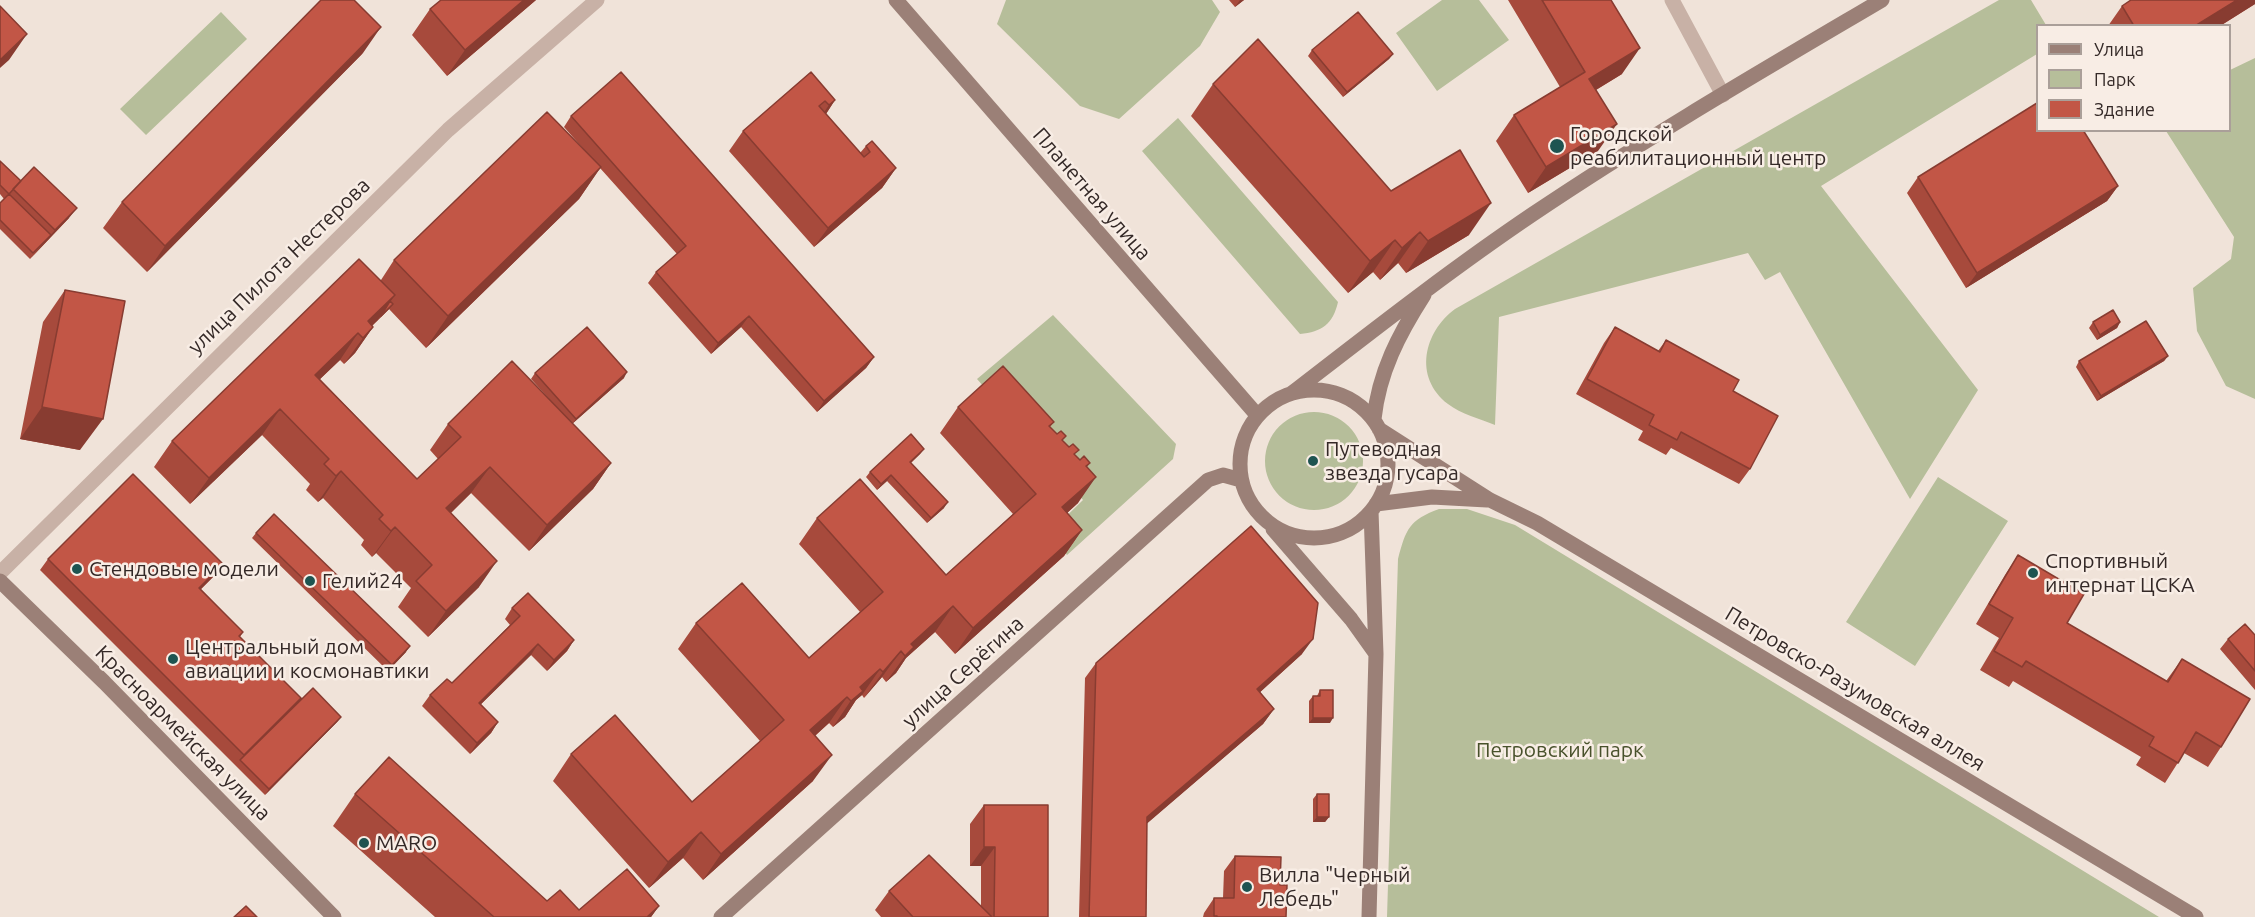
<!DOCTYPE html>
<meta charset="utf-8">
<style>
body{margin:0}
#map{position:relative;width:2255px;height:917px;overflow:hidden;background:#f0e3d9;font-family:Ubuntu,sans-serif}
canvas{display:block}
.legend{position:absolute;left:2036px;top:24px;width:195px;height:108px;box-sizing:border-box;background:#f8ede5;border:2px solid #aa9f99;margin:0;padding:8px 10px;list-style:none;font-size:18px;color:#342927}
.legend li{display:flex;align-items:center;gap:12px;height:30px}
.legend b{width:30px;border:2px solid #aa9f99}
</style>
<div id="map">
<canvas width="2255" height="917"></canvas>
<ul class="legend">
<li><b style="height:8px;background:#9b8077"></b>Улица</li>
<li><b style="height:16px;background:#b6be9a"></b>Парк</li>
<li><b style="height:16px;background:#c25646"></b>Здание</li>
</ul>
</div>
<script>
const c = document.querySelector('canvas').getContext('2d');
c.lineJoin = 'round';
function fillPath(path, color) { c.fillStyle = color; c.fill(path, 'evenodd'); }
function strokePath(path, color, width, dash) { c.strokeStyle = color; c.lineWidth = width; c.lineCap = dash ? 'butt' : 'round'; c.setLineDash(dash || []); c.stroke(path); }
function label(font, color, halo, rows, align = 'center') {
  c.font = font + ' Ubuntu,sans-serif'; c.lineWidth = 5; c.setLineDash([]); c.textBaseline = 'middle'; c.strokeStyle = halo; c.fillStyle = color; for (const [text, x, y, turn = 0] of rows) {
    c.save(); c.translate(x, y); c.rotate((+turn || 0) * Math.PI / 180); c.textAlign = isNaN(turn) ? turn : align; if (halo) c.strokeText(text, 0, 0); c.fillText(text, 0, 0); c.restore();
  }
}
fillPath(new Path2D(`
 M1006 0H1212L1220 12 1200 46 1119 119 1080 106 997 24Z
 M1442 0H1479L1509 40 1437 91 1396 33Z
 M1999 0H2031L2046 25 2038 26 2037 54 1821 186 1978 390 1910 499 1780 272 1765 280 1748 253 1499 317 1495 425C1480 419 1461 414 1448 404 1413 377 1424 332 1455 309Z
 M221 12 247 39 146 135 120 109Z
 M2255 58V399L2226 386 2197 331 2193 288 2231 259 2234 237 2166 131 2230 130V70Z
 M1178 118 1338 302C1333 324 1322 332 1300 334L1142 151Z
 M1053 315 1176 444 1173 459 1067 555 1048 534 1083 500 977 379Z
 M1265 461a49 49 0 1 1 98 0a49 49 0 1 1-98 0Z
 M1938 477 2008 521 1915 666 1846 622Z
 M1439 509H1467L1515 525 2159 917H1387L1398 559C1406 529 1409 520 1439 509Z`), '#b6be9a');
strokePath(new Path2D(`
 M1672 0 1723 95
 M0 573 448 130 597 0`), '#c8b1a6', 15);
strokePath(new Path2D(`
 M896 0 1257 415
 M1240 464a74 74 0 1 1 148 0a74 74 0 1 1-148 0Z
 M1292 393C1371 332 1450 270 1533 214 1646 138 1765 69 1882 0
 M1374 419C1379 372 1399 334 1424 295
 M1379 429 1490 500 1537 523 2196 917
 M1376 504 1432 497 1487 500
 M1273 529 1351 619 1376 654
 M0 581 104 682 334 917
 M721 917 1208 480 1223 475 1241 480
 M1369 917 1376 654 1371 511`), '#9b8077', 15);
fillPath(new Path2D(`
 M536 0 447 76 412 35 430 9Z
 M1229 0H1244L1235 7Z
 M1508 0H1611L1622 74 1596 90 1598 151 1528 193 1496 141 1514 115 1560 87Z
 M2255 0V4L2220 26H2108L2122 6Z
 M1312 50 1393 54 1389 59 1343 97 1308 56Z
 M363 53 147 272 103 228 122 202Z
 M811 72 835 100 826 114 860 153 866 146 896 168 882 188 814 247 729 151 743 131Z
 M1213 84 1391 191 1469 235 1406 273 1398 263 1380 280 1373 272 1348 293 1191 116Z
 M571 116 874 357 866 368 817 412 741 327 711 354 648 283 656 272 677 254 600 168 579 199 426 348 389 309 372 326 373 327 355 353 344 364 340 360 320 379 417 479 438 459 430 450 448 424 560 411 531 379 535 373 624 378 572 424 611 463 593 489 529 551 471 493 451 513 479 587 428 637 398 607 411 588 376 553 372 557 361 545 364 540 323 498 318 502 306 490 310 484 262 435 190 504 154 467 172 441 381 280 394 260 586 152 564 127Z
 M0 161 21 181 69 218 30 259 0 229V203L4 199 0 194Z
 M1918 177 2118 186 2107 201 1966 288 1907 193Z
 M65 290 80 450 20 439 43 322Z
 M2093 322H2120L2117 328 2097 340 2089 328Z
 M1615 327 1658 351 1666 340 1733 391 1750 469 1739 484 1671 448 1666 455 1638 440 1643 431 1576 394 1604 343Z
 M2168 356 2164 361 2097 401 2076 367 2079 361Z
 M958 407 1054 422 1050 427 1063 441 1075 455 1080 460 1090 463 1087 467 1078 503 1067 513 1082 530 1064 556 955 654 935 632 906 658 896 673 886 682 882 677 864 698 862 695 856 700 845 717 833 727 829 723 815 736 813 781 703 880 683 858 649 888 553 781 571 754 692 802 760 741 678 649 696 623 809 658 860 612 799 544 817 518 946 575 1013 514 940 433Z
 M924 449 920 454 911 463 944 508 927 523 887 481 877 490 866 477 870 472Z
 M256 533 406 652 388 671 252 538Z
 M2018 555 2067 623 2166 681 2182 659 2221 747 2208 767 2184 753 2165 783 2136 765 2141 757 2013 681 2009 687 1980 670 1999 638 1976 624 2005 575Z
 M48 559 223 564 215 575 201 589 243 632 240 637 296 704 341 717 337 722 265 795 40 570Z
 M512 608 574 640 567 651 547 671 531 655 481 704 498 722 491 733 470 754 422 706 430 695 452 683 510 625 505 619Z
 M2255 635V690L2220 649 2228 639Z
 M1302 654 1260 692 1274 709 1263 724 1147 823 1146 917H1079L1085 678 1096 663Z
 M1320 690 1330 723H1309V701L1313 696H1317Z
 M355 794 547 901 579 910 659 906 651 917H435L333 826Z
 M1317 794 1329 817 1325 822H1313V799Z
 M984 805 1048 917H881L875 910 889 891 981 906V866H970V824Z
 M1235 856 1280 885 1286 917H1203L1204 913 1214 898H1223L1224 871Z`), '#a74a3c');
fillPath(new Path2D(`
 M524 0H536L447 76 465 50Z
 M1240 0H1244L1235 7Z
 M2237 0H2255V4L2220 26H2195Z
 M381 27 363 53 147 272 165 246Z
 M27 34 9 60 0 68V60Z
 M1640 48 1622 74 1571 105 1589 79Z
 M1393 54 1389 59 1343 97 1347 92Z
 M835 100 822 120 815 125 829 105Z
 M1617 124 1598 151 1528 193 1546 167Z
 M601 167 579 199 426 348 448 316Z
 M896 168 882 188 814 247 828 228Z
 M2118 186 2107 201 1966 288 1977 273Z
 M1491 203 1469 235 1406 273 1428 241Z
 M77 208 69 218 30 259 55 230Z
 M1420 232 1398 263 1380 280 1402 248Z
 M1395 240 1373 272 1348 293 1370 261Z
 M395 295 377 321 361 336 368 321Z
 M393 304 389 309 377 321 381 316Z
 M749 316 741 327 711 354 718 343Z
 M2120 322 2117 328 2097 340 2100 335Z
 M373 327 355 353 344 364 363 338Z
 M358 333 340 360 297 401 315 375Z
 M2168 356 2164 361 2097 401 2101 396Z
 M874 357 866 368 817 412 824 401Z
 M627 372 624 378 572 424 576 419Z
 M42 407 103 419 80 450 20 439Z
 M280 409 262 435 190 504 209 478Z
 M924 449 920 454 906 467 910 462Z
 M611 463 593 489 529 551 547 525Z
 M490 467 471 493 428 535 446 508Z
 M341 471 323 498 318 502 336 476Z
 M891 475 887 481 877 490 881 484Z
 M1096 477 1078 503 1044 534 1062 507Z
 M948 502 944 508 927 523 931 518Z
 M395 527 376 553 372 557 391 531Z
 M1082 530 1064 556 955 654 973 628Z
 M497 561 479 587 428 637 446 611Z
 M223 564 215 575 192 598 199 588Z
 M953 606 935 632 906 658 896 673 886 682 905 656 911 644Z
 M1313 639 1302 654 1246 705 1257 689Z
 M574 640 567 651 547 671 554 660Z
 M538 644 531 655 472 713 479 703Z
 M410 646 406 652 388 671 392 665Z
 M901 651 882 677 864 698 883 672Z
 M880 669 862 695 856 700 845 717 833 727 860 687Z
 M847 697 829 723 791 757 810 730Z
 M301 698 293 709 240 760 244 755Z
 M1274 709 1263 724 1136 833 1147 817Z
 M341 717 337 722 265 795 269 789Z
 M1313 718H1333L1330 723H1309Z
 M498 722 491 733 470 754 477 743Z
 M832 755 813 781 703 880 721 854Z
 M1317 817H1329L1325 822H1313Z
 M701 832 683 858 649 888 668 862Z
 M984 847H995L981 866H970Z
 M659 906 651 917H647Z`), '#883c31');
const building = new Path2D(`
 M321 0H354L381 27 165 246 122 202Z
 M441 0H524L465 50 430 9Z
 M1542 0H1611L1640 48 1589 79 1617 124 1546 167 1514 115 1585 72Z
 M2131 0H2237L2195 26H2134L2122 6Z
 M0 6 27 34 0 60Z
 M1358 12 1393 54 1347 92 1312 50Z
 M1258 39 1391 191 1460 150 1491 203 1428 241 1420 232 1402 248 1395 240 1370 261 1213 84Z
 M621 72 874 357 824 401 749 316 718 343 656 272 686 246 571 116Z
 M811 72 835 100 829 105 825 101 819 106 864 157 870 152 866 146 872 141 896 168 828 228 743 131Z
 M2037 103V130H2083L2118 186 1977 273 1918 177Z
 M547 112 601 167 448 316 394 260Z
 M0 161 21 181 9 194 0 185Z
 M34 167 77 208 55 230 13 189Z
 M9 194 51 235 33 253 0 220V203Z
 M359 259 395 295 368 321 373 327 363 338 358 333 315 375 417 479 461 437 448 424 512 361 611 463 547 525 490 467 446 508 497 561 446 611 416 581 432 565 395 527 391 531 379 519 383 515 341 471 336 476 324 464 329 459 280 409 209 478 172 441Z
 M65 290 125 301 103 419 42 407Z
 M390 301 393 304 381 316Z
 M2113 310 2120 322 2100 335 2093 322Z
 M2146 321 2168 356 2101 396 2079 361Z
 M587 327 627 372 576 419 535 373Z
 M1615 327 1660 352 1666 340 1739 380 1733 391 1778 416 1750 469 1681 432 1677 440 1649 425 1654 415 1587 379Z
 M1003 366 1054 422 1049 426 1057 434 1061 431 1066 436 1062 440 1069 447 1073 444 1079 450 1074 454 1080 460 1084 456 1090 463 1086 466 1096 477 1062 507 1082 530 973 628 953 606 911 644 914 647 905 656 901 651 883 672 880 669 860 687 863 691 851 701 847 697 810 730 832 755 721 854 701 832 668 862 571 754 615 715 692 802 784 720 696 623 742 583 809 658 883 592 817 518 860 479 946 575 1036 494 958 407Z
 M911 434 924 449 910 462 948 502 931 518 891 475 881 484 870 472Z
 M133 474 223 564 199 588 243 632 239 636 301 698 244 755 48 559Z
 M274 514 410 646 392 665 256 533Z
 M1251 526 1318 603 1313 639 1257 689 1274 709 1147 817 1146 917H1089L1096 663Z
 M2018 555 2084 594 2067 623 2168 682 2182 659 2250 699 2221 747 2196 732 2178 763 2149 746 2154 737 2026 661 2022 667 1994 651 2013 618 1989 604Z
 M528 593 574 640 554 660 538 644 479 703 498 722 477 743 430 695 447 679 452 683 520 616 512 608Z
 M2245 624 2255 635V671L2228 639Z
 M313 688 341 717 269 789 240 760Z
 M1320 690H1333V718H1313V696H1320Z
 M389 757 547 901 560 890 579 910 627 869 659 906 647 917H494L355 794Z
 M1317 794H1329V817H1317Z
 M984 805H1048V917H994L995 847H984Z
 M929 855 992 917H913L889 891Z
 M1235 856 1281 857 1280 885H1287L1286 917H1217V916H1214V898H1234Z
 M246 906 257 917H234Z`);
fillPath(building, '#c25646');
strokePath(building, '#883c31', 1.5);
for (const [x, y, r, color] of [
 [1557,146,8,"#1e5451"],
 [1313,461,6,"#1e5451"],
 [77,569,6,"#1e5451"],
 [2033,573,6,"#1e5451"],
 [310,581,6,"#1e5451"],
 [173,659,6,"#1e5451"],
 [364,843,6,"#1e5451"],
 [1247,887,6,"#1e5451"]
]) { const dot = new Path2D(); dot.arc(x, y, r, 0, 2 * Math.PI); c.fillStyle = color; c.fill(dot); strokePath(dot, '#f8ede5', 2); }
label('21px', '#342927', '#f8ede5', [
 ["Городской",1570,134],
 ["реабилитационный центр",1570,158],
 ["Путеводная",1325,449],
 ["звезда гусара",1325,473],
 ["Спортивный",2045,561],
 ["интернат ЦСКА",2045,585],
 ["Стендовые модели",89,569],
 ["Гелий24",322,581],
 ["Центральный дом",185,647],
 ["авиации и космонавтики",185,671],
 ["MARO",376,843],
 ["Вилла \"Черный",1259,875],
 ["Лебедь\"",1259,899]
], 'left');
label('21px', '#342927', '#f8ede5', [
 ["Планетная улица",1092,194,49],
 ["улица Пилота Нестерова",279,266,-44],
 ["улица Серёгина",963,672,-42],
 ["Петровско-Разумовская аллея",1855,689,31],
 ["Красноармейская улица",183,733,45]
]);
label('21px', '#48512b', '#f8ede5', [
 ["Петровский парк",1560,750]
]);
</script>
